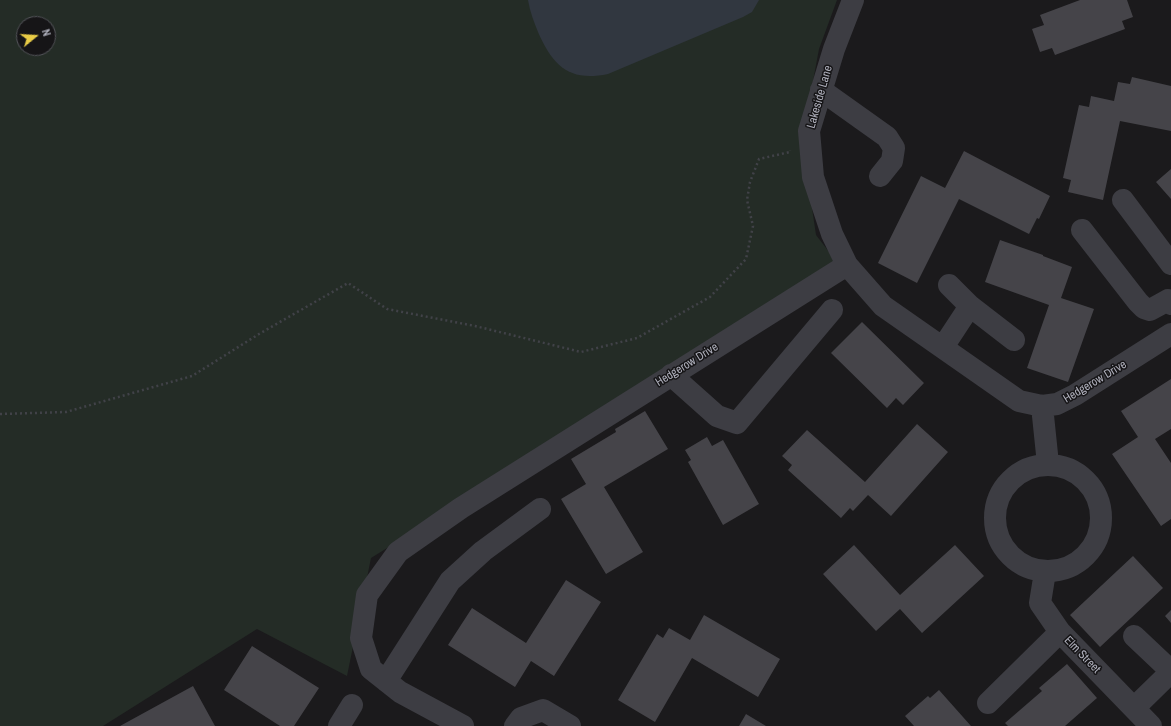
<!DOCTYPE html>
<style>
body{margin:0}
#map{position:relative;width:1171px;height:726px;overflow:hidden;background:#1b1a1c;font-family:"Archivo Narrow",sans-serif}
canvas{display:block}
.north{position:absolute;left:16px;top:16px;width:40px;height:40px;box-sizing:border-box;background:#161517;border:1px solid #535359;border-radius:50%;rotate:72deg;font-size:11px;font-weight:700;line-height:16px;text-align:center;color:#aeafbb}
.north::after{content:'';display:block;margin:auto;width:14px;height:18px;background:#e9cc46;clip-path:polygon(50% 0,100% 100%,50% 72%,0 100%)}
</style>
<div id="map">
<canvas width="1171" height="726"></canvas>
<div class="north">N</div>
</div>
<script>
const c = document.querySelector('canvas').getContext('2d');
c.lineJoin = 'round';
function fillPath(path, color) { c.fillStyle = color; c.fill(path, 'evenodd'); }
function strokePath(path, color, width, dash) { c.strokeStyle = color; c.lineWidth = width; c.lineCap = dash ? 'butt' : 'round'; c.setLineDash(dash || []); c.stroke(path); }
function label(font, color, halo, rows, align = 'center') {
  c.font = font + ' "Archivo Narrow",sans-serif'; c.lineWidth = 3; c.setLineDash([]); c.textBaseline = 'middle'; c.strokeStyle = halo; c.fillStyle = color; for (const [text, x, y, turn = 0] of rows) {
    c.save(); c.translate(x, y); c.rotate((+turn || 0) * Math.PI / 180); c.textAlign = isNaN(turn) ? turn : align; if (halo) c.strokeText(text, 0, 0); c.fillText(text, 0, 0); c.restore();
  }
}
fillPath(new Path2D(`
 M0 0H837L819 49 802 140 816 235 836 261 561 440 371 558 347 676 257 629 103 726H0ZM24 24H48V48H24Z`), '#242c26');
fillPath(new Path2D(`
 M528 0H759L752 12 743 17 608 74C569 82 553 66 538 32 534 22 530 12 528 0Z`), '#313740');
fillPath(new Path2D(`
 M1080 0H1127L1133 17 1122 21 1125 29 1055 55 1052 48 1040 52 1032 29 1044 25 1040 15Z
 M1132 77 1171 86V131L1120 121 1103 200 1068 192 1071 180 1063 178 1079 105 1089 107 1091 96 1114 101 1118 82 1130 84Z
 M964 151 1050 196 1039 219 1037 218 1029 234 959 199 917 283 878 263 921 176 945 188Z
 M1171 169V199L1156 182Z
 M1000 240 1043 255V256L1072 267 1061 298 1094 309 1068 382 1027 368 1049 305 985 282Z
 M862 322 924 383 903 405 896 398 887 408 831 353Z
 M1171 379V429L1155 439 1171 463V519L1161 526 1112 454 1138 437 1121 411Z
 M645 411 668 449 604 487 643 552 606 574 561 499 586 484 571 459 616 432 615 429Z
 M917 424 948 452 891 516 868 495 853 511 850 508 841 518 788 470 792 465 782 456 807 430 865 482Z
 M707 437 712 446 723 440 759 504 723 525 688 462 691 460 685 450Z
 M854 545 900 595 955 545 984 576 922 633 900 609 876 631 823 574Z
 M1133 556 1163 588 1100 647 1070 615Z
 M566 580 601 602 554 676 531 661 515 687 448 645 472 608 526 643Z
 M1171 610V623L1165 616Z
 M704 615 780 659 758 697 692 658 655 722 618 700 657 634 663 638 669 628 690 640Z
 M252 646 319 688 294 726H280L224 690Z
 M1067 664 1097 698 1065 726H1008L1005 723 1042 691 1039 688Z
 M193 686 215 726H120Z
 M939 690 971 726H914L905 716 928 696 930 698Z
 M746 714 766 726H739Z`), '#454449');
strokePath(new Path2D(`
 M0 414 66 412 192 376 259 334 348 283 387 309 475 326 581 352 637 338 710 297 746 259 753 226 747 200 750 182 759 159 790 152V150`), '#414248', 2.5, [2, 3]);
strokePath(new Path2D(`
 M853 0 834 49 809 131 813 177 832 234 847 265 883 306 1019 401 1042 406 1057 404 1075 395 1171 334
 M821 90 887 137 894 148 892 161 880 176
 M1123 200 1171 264
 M1082 230 1138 302 1144 308 1150 310 1168 300 1171 304
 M949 285 970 306
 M943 347 970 306 1014 340
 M671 375 717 416 737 423 832 310
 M1042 406 1048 464
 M995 518a53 53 0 1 1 106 0a53 53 0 1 1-106 0Z
 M1045 572 1040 603 1060 632 1151 726
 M1134 636 1171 671
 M386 681 450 581 483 551 540 509
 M988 703 1060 632
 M1134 708 1171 672
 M339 726 352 705
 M463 726 400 692 371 669 361 638 367 595 398 552 461 508 847 265
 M515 726 521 718 543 710 570 726`), '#3d3d43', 22);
label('12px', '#aeafbb', '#161517', [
 ["Lakeside Lane",820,97,-74],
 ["Hedgerow Drive",687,365,-32],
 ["Hedgerow Drive",1095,382,-31],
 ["Elm Street",1082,655,46]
]);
</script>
